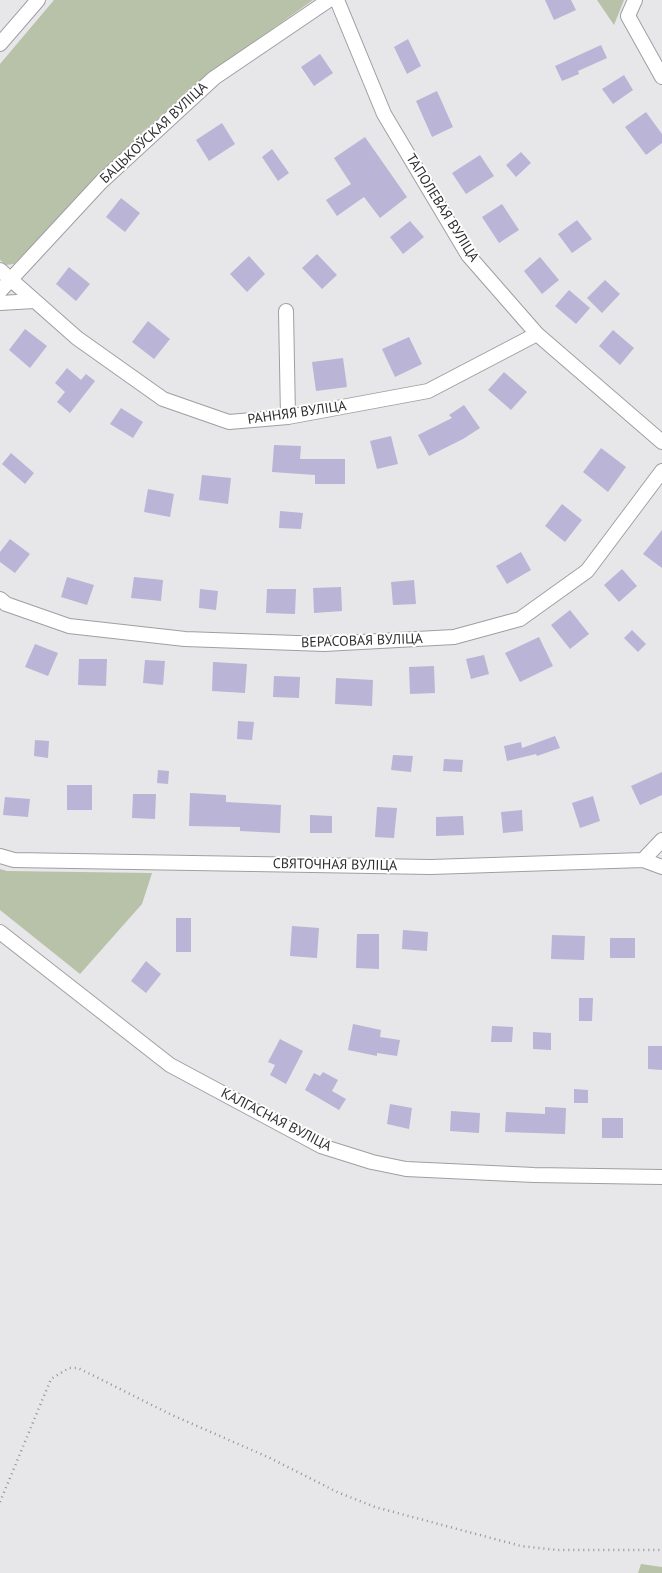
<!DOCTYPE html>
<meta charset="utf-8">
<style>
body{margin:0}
canvas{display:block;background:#e7e6e9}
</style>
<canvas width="662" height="1573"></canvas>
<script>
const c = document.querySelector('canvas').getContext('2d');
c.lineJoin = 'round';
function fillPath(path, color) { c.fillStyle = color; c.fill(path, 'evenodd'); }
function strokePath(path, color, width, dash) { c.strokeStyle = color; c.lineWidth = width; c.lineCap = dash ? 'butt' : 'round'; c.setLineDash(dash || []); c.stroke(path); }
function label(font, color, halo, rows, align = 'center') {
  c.font = font + ' "PT Sans",sans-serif'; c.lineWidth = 4; c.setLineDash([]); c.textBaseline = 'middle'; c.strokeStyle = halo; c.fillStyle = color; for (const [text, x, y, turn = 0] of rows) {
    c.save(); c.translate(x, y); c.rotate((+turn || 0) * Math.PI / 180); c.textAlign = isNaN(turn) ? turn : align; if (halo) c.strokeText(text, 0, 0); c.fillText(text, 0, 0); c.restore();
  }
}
fillPath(new Path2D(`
 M54 0H313L203 78 145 130 14 264 6 265 0 260V64Z
 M597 0H624L614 25Z
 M0 869 7 871 152 873 142 904 80 974 0 910Z
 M641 1564 662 1567V1573H638Z`), '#b8c2a9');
fillPath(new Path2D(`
 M545 0H571L576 10 554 20Z
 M408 39 421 66 407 74 394 47Z
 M601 45 607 58 578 71 579 74 562 81 555 66Z
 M320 54 333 73 314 86 301 67Z
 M624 75 633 90 613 104 602 89Z
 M437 91 453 127 432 137 416 101Z
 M646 112 662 134V143L646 155 625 127Z
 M222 123 235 144 209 161 196 140Z
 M365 137 407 197 380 218 364 197 337 216 326 200 351 184 334 158Z
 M272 149 289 173 278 181 262 157Z
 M521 152 531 163 516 177 506 165Z
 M480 155 494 176 466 194 452 173Z
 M121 198 140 213 125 232 106 217Z
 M502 204 519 230 499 243 482 217Z
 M577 220 592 239 572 253 558 234Z
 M410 221 424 237 403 254 390 237Z
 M317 254 337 275 322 289 302 268Z
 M249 256 265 274 247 292 230 274Z
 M540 257 559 280 542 294 524 271Z
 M69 267 90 284 76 301 56 284Z
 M605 280 620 294 602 313 587 298Z
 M569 290 590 308 576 324 555 306Z
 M148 321 170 339 154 359 132 342Z
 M25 329 47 346 30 368 9 350Z
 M613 330 634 348 620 365 599 346Z
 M409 337 422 364 395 377 382 349Z
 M343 358 347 387 316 391 312 362Z
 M67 368 81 380 86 374 95 381 70 413 57 402 65 392 55 383Z
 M504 372 527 392 511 410 488 390Z
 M464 405 480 428 463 439 429 456 418 435 452 418 449 415Z
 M121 408 143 422 133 438 110 424Z
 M391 436 398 464 377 469 370 441Z
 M274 445 301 446 300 459H345V484H315V475L272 472Z
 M601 448 626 467 608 492 583 472Z
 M11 453 34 473 25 484 2 464Z
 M202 475 231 478 228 504 199 500Z
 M148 489 174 494 170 517 144 512Z
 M562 504 582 520 565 542 545 526Z
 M280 511 303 513 301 529 279 528Z
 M662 530V568L643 554Z
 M10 539 30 554 15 573 0 562V552Z
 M521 552 531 570 507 584 496 566Z
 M622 569 637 586 619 602 604 585Z
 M67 577 94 585 87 605 61 597Z
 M134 577 163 580 161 601 131 598Z
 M414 580 416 604 393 605 391 582Z
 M341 587 342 611 314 613 313 588Z
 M200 589 218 591 216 610 199 608Z
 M267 589H296L295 614 266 613Z
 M570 610 589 634 570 649 551 625Z
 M632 630 646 644 638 652 624 638Z
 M539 637 553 666 520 682 505 653Z
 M35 644 58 653 48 676 25 667Z
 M484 655 489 674 471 679 466 659Z
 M79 659H107L106 686 78 685Z
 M145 660 165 661 163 685 143 683Z
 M213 662 247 664 245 693 212 691Z
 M434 666 435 693 410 694 409 667Z
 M274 676 300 677 299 698 273 697Z
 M336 678 373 680 372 706 335 704Z
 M238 721 254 722 252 740 237 739Z
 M555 736 560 748 537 756 536 754 507 761 504 746 521 742 522 748Z
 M35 740 49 741 48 758 34 756Z
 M393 755 413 756 411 772 391 770Z
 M444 759 463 760 462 772 443 771Z
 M158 770 169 771 168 784 157 783Z
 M662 772V795L640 805 631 786Z
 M67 785H92V810H67Z
 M190 793 226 795V802L281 805 280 833 240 831V827L189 826Z
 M133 794H156L155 819 132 818Z
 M593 796 600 821 580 828 572 803Z
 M5 797 30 799 28 817 3 815Z
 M377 807 397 808 394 838 375 837Z
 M522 810 523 831 503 833 501 812Z
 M310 815 332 816V833H310Z
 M463 816 464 835 436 836V817Z
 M176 918H191V952H176Z
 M292 926 319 928 317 958 290 956Z
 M403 930 428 932 427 951 402 949Z
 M357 934H379V969L356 968Z
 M552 935 585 936 584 960 551 959Z
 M610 938H635V958H610Z
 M146 961 161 974 146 993 131 981Z
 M579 998H593L592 1021H579Z
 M353 1024 381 1030 380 1037 400 1040 397 1056 377 1053V1056L348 1050Z
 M492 1026 513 1027 512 1042H491Z
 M533 1032 551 1033V1050L533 1049Z
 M280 1039 303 1051 286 1084 270 1075 275 1065 268 1062Z
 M648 1046H662V1070L648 1069Z
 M323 1072 338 1080 332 1091 346 1099 339 1110 305 1090 314 1073 320 1076Z
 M574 1089 588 1090V1103H574Z
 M390 1104 412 1108 409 1129 387 1124Z
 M545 1107 566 1108 565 1134 505 1132 506 1112 545 1114Z
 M451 1111 480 1113 479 1133 450 1131Z
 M602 1118H623V1138H602Z`), '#bab4d7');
const minor = new Path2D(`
 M337 0 384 114 468 255 537 334 662 442
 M635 0 628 16 662 77
 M0 44 38 0
 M0 270 77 338 163 399 229 422 288 417 428 391 537 334
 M0 291 101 182 214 78 329 0
 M0 303 34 301
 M286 311 288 417
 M0 599 6 604 69 626 185 639 324 644 454 637 520 619 587 571 662 471
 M0 856 14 860 431 867 643 860 662 840
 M643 860 662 867
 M0 932 170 1065 321 1146 372 1162 406 1169 534 1175 662 1177`);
strokePath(minor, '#a09ea2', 16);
strokePath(new Path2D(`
 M0 1502 51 1379 69 1368H78L172 1415 270 1458 337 1492 375 1507 521 1546 557 1550H662`), '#949396', 2.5, [1, 4]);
strokePath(minor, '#fff', 14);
label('14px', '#302f30', '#fff', [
 ["БАЦЬКОЎСКАЯ ВУЛІЦА",154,133,-43],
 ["ТАПОЛЕВАЯ ВУЛІЦА",442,208,58],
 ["РАННЯЯ ВУЛІЦА",297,413,-8],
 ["ВЕРАСОВАЯ ВУЛІЦА",362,641,-2],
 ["СВЯТОЧНАЯ ВУЛІЦА",335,865,1],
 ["КАЛГАСНАЯ ВУЛІЦА",276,1120,27]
]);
</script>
